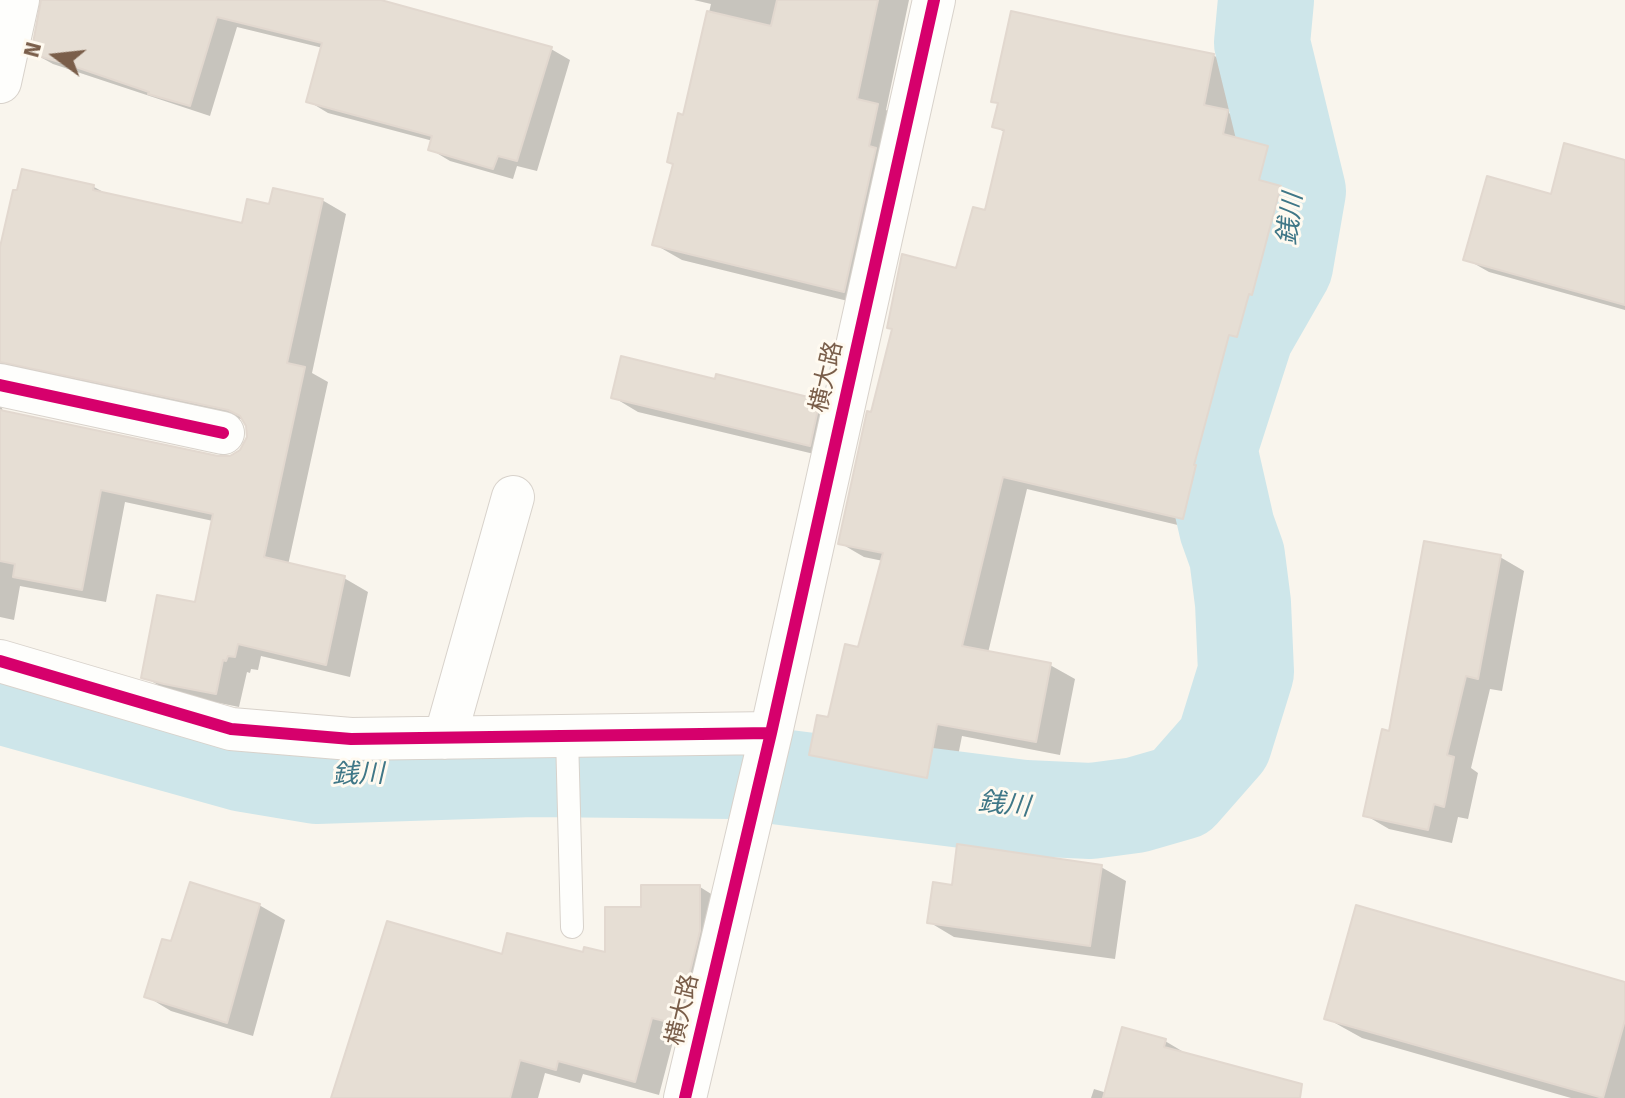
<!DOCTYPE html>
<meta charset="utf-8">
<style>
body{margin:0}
#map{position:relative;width:1625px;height:1098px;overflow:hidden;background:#f9f5ed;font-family:"Fira Sans",sans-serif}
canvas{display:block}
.north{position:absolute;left:16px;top:16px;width:80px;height:80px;-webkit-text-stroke:6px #fffaf0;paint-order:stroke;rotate:285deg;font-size:22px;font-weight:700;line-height:32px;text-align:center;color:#7a5e4a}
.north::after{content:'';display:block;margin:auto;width:28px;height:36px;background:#7a5e4a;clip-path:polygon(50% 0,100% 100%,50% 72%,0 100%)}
</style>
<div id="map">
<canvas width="1625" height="1098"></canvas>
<div class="north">N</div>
</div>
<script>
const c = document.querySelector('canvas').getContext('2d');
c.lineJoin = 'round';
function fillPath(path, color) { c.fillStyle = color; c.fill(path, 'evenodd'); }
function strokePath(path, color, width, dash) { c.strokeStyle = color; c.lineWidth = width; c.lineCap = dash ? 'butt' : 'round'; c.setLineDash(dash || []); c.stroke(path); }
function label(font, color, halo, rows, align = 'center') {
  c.font = font + ' "Fira Sans","Noto Sans JP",sans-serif'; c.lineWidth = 6; c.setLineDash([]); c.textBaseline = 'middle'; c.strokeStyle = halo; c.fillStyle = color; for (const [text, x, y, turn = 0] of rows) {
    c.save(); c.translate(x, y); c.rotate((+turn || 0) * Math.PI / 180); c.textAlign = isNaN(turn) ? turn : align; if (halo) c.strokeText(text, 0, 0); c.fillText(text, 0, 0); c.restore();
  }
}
fillPath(new Path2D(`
 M131 0H372L551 49 570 60 537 171 517 166 513 179 450 161 430 149 433 141 328 113 308 101 323 48 237 27 210 116 53 64 33 53Z
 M694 0H909L886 110 905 121 872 307 682 260 654 244 711 4Z
 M1213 55 1238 70 1229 113 1251 126 1248 143 1267 148 1291 162 1284 190 1305 202 1276 307 1273 306 1262 349 1254 347 1218 479 1220 481 1207 532 1027 489 988 653 1050 665 1075 679 1060 755 962 736 951 791 836 768 812 754 830 720 860 650 883 561 864 557 840 543 958 271 986 213 1006 133 994 126 1000 105 993 100Z
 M1625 162V310L1489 272 1466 259 1552 196Z
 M24 172 94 187 109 195 243 226 271 207 322 200 346 214 312 373 328 382 288 565 344 578 368 592 350 677 261 656 258 670 251 669 250 673 247 672 239 707 190 697 167 690 144 677 196 605 213 521 125 502 106 602 20 586 14 620 0 617V403L3 411 218 458 232 457 243 450 249 438 248 426 245 420 30 374 0 394V256Z
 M718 377 820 402 845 416 835 459 638 412 613 397 717 382Z
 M1500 557 1524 571 1502 691 1490 689 1471 768 1478 773 1468 819 1458 817 1452 843 1389 829 1365 815 1391 734Z
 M1101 867 1126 881 1115 959 954 937 929 922Z
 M700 887 724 902 701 1037 676 1030 659 1095 583 1074 580 1083 545 1073 538 1098H333L503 957 607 955 643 909Z
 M259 905 285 920 253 1036 171 1011 146 996 172 943Z
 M1625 984V1098H1571L1362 1038 1326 1018Z
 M1165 1041 1192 1057 1233 1098H1091L1094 1089 1107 1093Z`), '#0003');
strokePath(new Path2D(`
 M0 696 244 764 316 776 533 769 734 771 1025 808 1091 811 1136 805 1181 792 1224 743 1246 672 1243 603 1237 556 1227 528 1209 449 1246 334 1285 266 1298 191 1262 43 1266 0`), '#cee6ea', 96);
const building = new Path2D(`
 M41 0H381L552 47 517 161 498 156 493 169 428 150 432 136 306 102 322 43 217 17 190 106 148 94 149 92 67 64 31 54Z
 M777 0H878L857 99 878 104 869 146 876 148 844 292 652 245 673 164 667 162 678 113 683 115 707 11 771 26Z
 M1011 11 1120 35 1214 54 1204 105 1228 110 1223 134 1268 146 1259 180 1281 186 1252 295 1249 294 1237 337 1229 335 1194 465H1196L1183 519 1003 477 962 646 1051 663 1036 742 937 724 927 778 809 755 817 715 828 717 845 644 858 647 883 553 838 544 867 411 871 412 892 329 887 328 902 254 956 268 973 207 985 210 1004 130 992 127 998 103 991 102Z
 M1564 143 1625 160V305L1463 260 1487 176 1551 194Z
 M22 169 94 185 93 190 242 223 247 199 269 204 273 188 323 199 287 363 305 367 264 557 345 576 326 665 238 644 235 657 228 656 226 661 223 660 216 694 164 684 141 678 157 595 195 602 213 514 101 490 82 590 13 577 15 564 0 561V410L218 456H230L240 450 247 437 246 426 240 416 228 410 0 362V247L13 190H17Z
 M621 356 715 379 716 374 820 400 810 446 611 398Z
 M1424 541 1501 555 1478 679 1466 676 1447 755 1454 757 1444 807 1434 804 1428 830 1363 816 1382 729 1389 731Z
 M957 844 1102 865 1090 946 927 923 933 882 952 885Z
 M190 882 260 904 227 1023 144 997 162 939 171 941Z
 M641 885H700V931L677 1024 652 1018 635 1082 558 1061 556 1070 520 1060 510 1098H331L387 921 502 954 507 933 583 952 584 947 605 952V907H641Z
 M1356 905 1625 982V1020L1603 1098 1324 1019Z
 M1122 1027 1166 1039 1164 1047 1302 1084 1300 1098H1103Z`);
fillPath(building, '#e6ded4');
strokePath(building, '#e2d8cf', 2);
const lane = new Path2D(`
 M567 736 572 927`);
const street = new Path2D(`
 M0 82 18 0
 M0 385 223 433
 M0 661 231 729 351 739 771 733
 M445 738 513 497
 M685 1098 771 733 934 0`);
strokePath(lane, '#d8d2cb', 24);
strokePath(street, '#d8d2cb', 44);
strokePath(lane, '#fefefc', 22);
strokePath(street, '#fefefc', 42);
strokePath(new Path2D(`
 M0 385 223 433
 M0 661 231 729 351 739 771 733
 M685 1098 771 733 934 0`), '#d6006c', 12);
label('24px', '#7a5e4a', '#fffaf0', [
 ["横大路",827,377,-77],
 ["横大路",683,1010,-77]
]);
label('italic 26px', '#3f7787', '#fffaf0', [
 ["銭川",1291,219,-83],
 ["銭川",358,775,-1],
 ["銭川",1004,805,6]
]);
</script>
